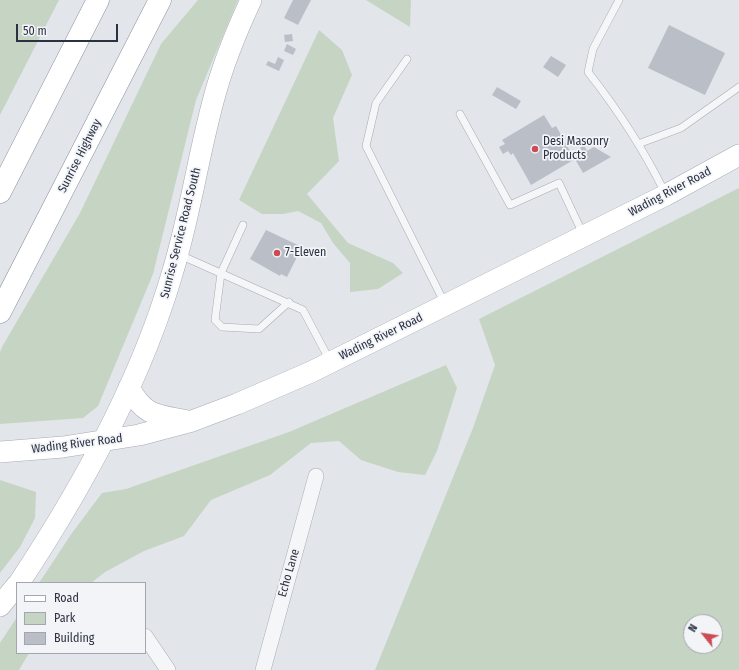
<!DOCTYPE html>
<style>
body{margin:0}
#map{position:relative;width:739px;height:670px;overflow:hidden;background:#e2e5ea;font-family:"Fira Sans Condensed",sans-serif}
canvas{display:block}
.legend{position:absolute;left:16px;top:582px;width:130px;height:72px;box-sizing:border-box;background:#f2f4f7;border:1px solid #a2a6af;margin:0;padding:5px 7px;list-style:none;font-size:12px;color:#2b3142}
.legend li{display:flex;align-items:center;gap:8px;height:20px}
.legend b{width:20px;border:1px solid #a2a6af}
.north{position:absolute;left:683px;top:614px;width:40px;height:40px;box-sizing:border-box;background:#f2f4f7;border:1px solid #a2a6af;border-radius:50%;rotate:300deg;font-size:11px;font-weight:700;line-height:16px;text-align:center;color:#2b3142}
.north::after{content:'';display:block;margin:auto;width:14px;height:18px;background:#cb4c55;clip-path:polygon(50% 0,100% 100%,50% 72%,0 100%)}
.scale{position:absolute;left:16px;top:24px;width:102px;height:18px;box-sizing:border-box;border:2px solid #2b3142;border-top:0;padding-left:5px;font-size:12px;line-height:14px;white-space:nowrap;color:#2b3142;-webkit-text-stroke:3px #f2f4f7;paint-order:stroke}
</style>
<div id="map">
<canvas width="739" height="670"></canvas>
<ul class="legend">
<li><b style="height:5px;background:#fff"></b>Road</li>
<li><b style="height:11px;background:#c6d4c4"></b>Park</li>
<li><b style="height:11px;background:#babec7"></b>Building</li>
</ul>
<div class="north">N</div>
<div class="scale">50 m</div>
</div>
<script>
const c = document.querySelector('canvas').getContext('2d');
c.lineJoin = 'round';
function fillPath(path, color) { c.fillStyle = color; c.fill(path, 'evenodd'); }
function strokePath(path, color, width, dash) { c.strokeStyle = color; c.lineWidth = width; c.lineCap = dash ? 'butt' : 'round'; c.setLineDash(dash || []); c.stroke(path); }
function label(font, color, halo, rows, align = 'center') {
  c.font = font + ' "Fira Sans Condensed",sans-serif'; c.lineWidth = 3.5; c.setLineDash([]); c.textBaseline = 'middle'; c.strokeStyle = halo; c.fillStyle = color; for (const [text, x, y, turn = 0] of rows) {
    c.save(); c.translate(x, y); c.rotate((+turn || 0) * Math.PI / 180); c.textAlign = isNaN(turn) ? turn : align; if (halo) c.strokeText(text, 0, 0); c.fillText(text, 0, 0); c.restore();
  }
}
fillPath(new Path2D(`
 M0 0H59L0 115Z
 M198 0H238L196 100 153 274 98 406 83 418 0 424V352L2 347 80 213 161 44Z
 M366 0H411L410 27Z
 M319 30 342 50 352 75 333 118 339 161 307 194 348 243 393 263 403 273 378 289 350 292V263L333 243 321 223 298 211 283 214H262L239 200Z
 M739 188V670H375L473 428 495 365 479 319ZM691 622H715V646H691Z
 M446 365 457 388 437 451 425 475 398 472 361 460 339 441 311 443 270 475 211 500 184 536 144 551 105 572 91 583H39L72 533 102 493 126 489 289 432Z
 M0 480 36 492 35 518 20 547 0 573Z
 M17 617V653H29L19 670H0V643Z`), '#c6d4c4');
fillPath(new Path2D(`
 M293 0H311L298 25 284 18Z
 M669 25 725 53 705 95 648 68Z
 M292 34 293 41 285 42 284 35Z
 M287 44 296 49 293 55 284 51Z
 M551 56 566 65 558 77 543 67Z
 M278 57 284 60 279 71 266 65 268 61 275 64Z
 M497 87 521 101 516 109 492 95Z
 M544 115 552 128 556 126 574 158 583 153 580 148 584 145 587 151 594 147 611 157 583 173 575 159 531 185 513 153 511 155 508 151 503 154 499 147 505 144 502 140Z
 M266 230 302 247 287 277 281 274 280 276 250 259Z`), '#babec7');
const lane = new Path2D(`
 M619 0 593 49 588 72C618 110 644 150 665 193
 M407 59 376 103 366 146 445 304
 M460 114 510 205 559 183 583 234
 M638 144 681 128 739 87
 M243 225 221 273 215 320 222 327 259 329 289 302
 M180 255 303 310 330 361`);
const street = new Path2D(`
 M145 636 168 670
 M263 670 316 476`);
const secondary = new Path2D(`
 M129 387C144 417 158 415 188 421
 M0 452 63 447 139 435 192 421 237 404 311 372 666 195 739 155
 M19 583C80 491 141 380 172 274 190 216 198 156 214 98 223 64 236 32 251 0
 M0 606 17 585`);
const highway = new Path2D(`
 M0 192 98 0
 M0 312 160 0`);
strokePath(lane, '#a7abb4', 8);
strokePath(street, '#a7abb4', 16);
strokePath(secondary, '#a7abb4', 22);
strokePath(highway, '#8a91a0', 23);
strokePath(lane, '#f5f6f8', 7);
strokePath(street, '#f5f6f8', 15);
strokePath(secondary, '#fff', 21);
strokePath(highway, '#fff', 22);
for (const [x, y, r, color] of [
 [535,149,4,"#cb4c55"],
 [277,253,4,"#cb4c55"]
]) { const dot = new Path2D(); dot.arc(x, y, r, 0, 2 * Math.PI); c.fillStyle = color; c.fill(dot); strokePath(dot, '#f2f4f7', 1.5); }
label('12px', '#2b3142', '#f2f4f7', [
 ["Desi Masonry",543,142],
 ["Products",543,156],
 ["7-Eleven",285,253]
], 'left');
label('12px', '#2b3142', '#f2f4f7', [
 ["Sunrise Highway",80,156,-63],
 ["Wading River Road",670,192,-28],
 ["Sunrise Service Road South",181,233,-76],
 ["Wading River Road",381,337,-26],
 ["Wading River Road",77,444,-7],
 ["Echo Lane",289,573,-74]
]);
</script>
